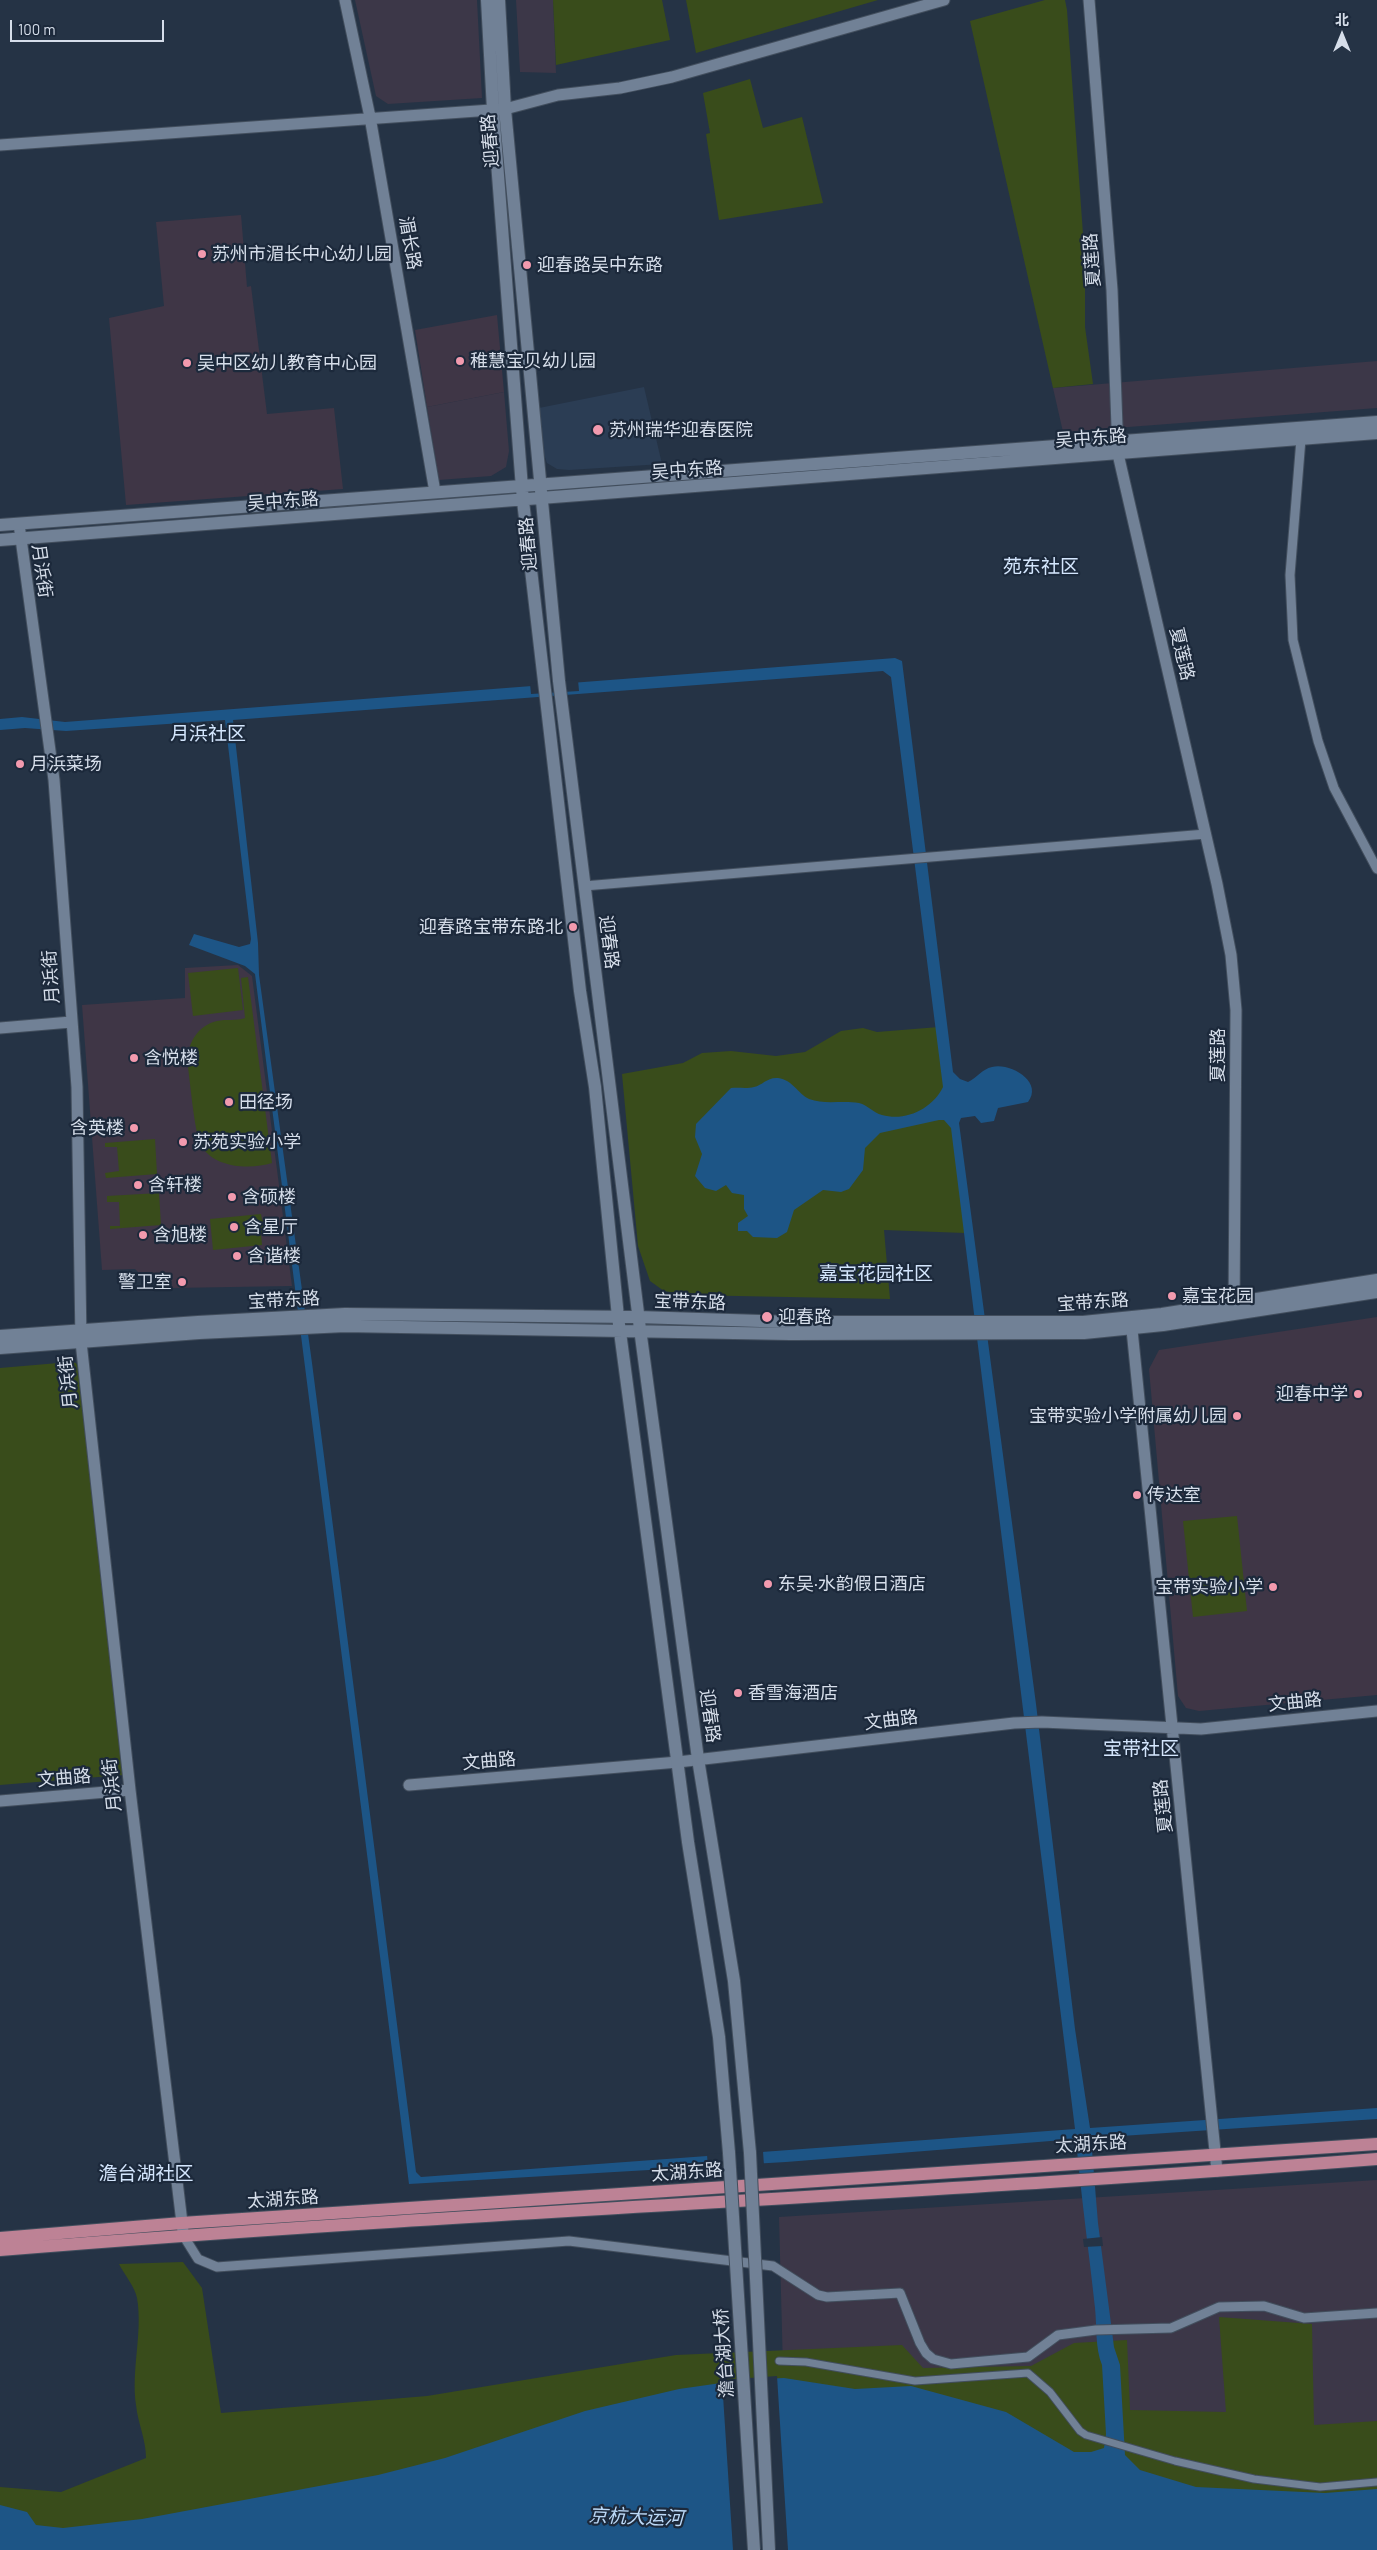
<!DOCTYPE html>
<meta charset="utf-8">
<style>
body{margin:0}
#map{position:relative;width:1377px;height:2550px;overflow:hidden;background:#253345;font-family:Barlow,"Noto Sans SC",sans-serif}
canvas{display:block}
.north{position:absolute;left:1317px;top:10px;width:50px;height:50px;-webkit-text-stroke:4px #1c293b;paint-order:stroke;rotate:0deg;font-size:14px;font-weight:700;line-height:20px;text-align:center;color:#d6deea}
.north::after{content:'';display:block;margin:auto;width:18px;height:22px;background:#d6deea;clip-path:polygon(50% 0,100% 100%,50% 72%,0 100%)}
.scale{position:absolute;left:10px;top:20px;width:154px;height:22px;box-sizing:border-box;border:2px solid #d6deea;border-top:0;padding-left:6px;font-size:15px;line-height:18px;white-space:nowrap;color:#d6deea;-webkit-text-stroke:4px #1c293b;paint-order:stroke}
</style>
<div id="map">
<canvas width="1377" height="2550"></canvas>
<div class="north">北</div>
<div class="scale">100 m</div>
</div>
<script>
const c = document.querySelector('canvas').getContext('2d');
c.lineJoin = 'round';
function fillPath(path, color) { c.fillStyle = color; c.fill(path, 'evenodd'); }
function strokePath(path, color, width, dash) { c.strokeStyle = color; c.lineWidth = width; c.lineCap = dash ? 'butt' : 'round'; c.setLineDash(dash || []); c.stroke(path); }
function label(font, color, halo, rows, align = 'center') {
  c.font = font + ' Barlow,"Noto Sans SC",sans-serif'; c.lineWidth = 4.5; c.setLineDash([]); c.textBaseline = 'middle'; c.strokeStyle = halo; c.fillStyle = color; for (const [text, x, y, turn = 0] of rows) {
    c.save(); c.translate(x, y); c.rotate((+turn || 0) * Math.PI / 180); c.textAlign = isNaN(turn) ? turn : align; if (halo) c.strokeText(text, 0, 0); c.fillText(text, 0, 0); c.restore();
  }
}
fillPath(new Path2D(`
 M355 0H477L482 98 388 104 376 96Z
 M516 0H553L556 73 520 72Z
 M1377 361V408L1063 432 1053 388Z
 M504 392 509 451 506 467 491 476 439 480 427 407Z
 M1377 2180V2471L783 2369 779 2217Z`), '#3c3748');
fillPath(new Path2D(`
 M644 387 662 464 569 470 557 469 547 463 543 452 539 408Z`), '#2b3d54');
fillPath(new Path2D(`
 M241 215 247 287 251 286 267 414 334 408 343 489 126 505 109 318 164 306 156 222Z
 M497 315 504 392 427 407 415 330Z
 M238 965 252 976 292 1286 172 1288 171 1274 141 1275 135 1269 102 1270 82 1005 185 998V968Z
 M1377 1317V1695L1199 1711 1186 1708 1178 1696 1149 1369 1159 1350Z`), '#3f3646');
fillPath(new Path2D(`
 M553 0H662L670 40 556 65Z
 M686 0H878L696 53Z
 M1045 0H1065L1067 10 1085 262V327L1093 384 1053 388 970 21Z
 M750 79 763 128 802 117 823 203 719 220 706 134 710 133 703 93Z
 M238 968 243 1010 193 1016 188 973Z
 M248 977 272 1163C250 1170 213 1168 201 1145 194 1132 190 1078 187 1060 189 1042 197 1026 217 1021 226 1019 236 1021 245 1018L241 978Z
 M939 1027 965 1233 884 1230 890 1299 687 1295 664 1291 650 1281 638 1246 622 1074 683 1063 702 1053 731 1051 776 1056 805 1052 841 1031 863 1028 877 1032Z
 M155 1139 157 1174 106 1178 105 1173 119 1171 117 1147H105V1143Z
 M159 1193 161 1225 110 1229V1226H120L119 1202H107V1196Z
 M261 1214 262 1220H265L266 1233 261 1234 262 1245 213 1250 210 1219Z
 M70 1362 76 1363 80 1370 123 1775 0 1785V1368Z
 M1237 1516 1247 1611 1193 1617 1183 1521Z
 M183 2262 202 2288 221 2413 427 2396 676 2355 902 2345 923 2368 1031 2366 1074 2343 1127 2340 1130 2410 1226 2412 1219 2317 1312 2324 1314 2425 1377 2421V2550L0 2539V2487L61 2492 146 2458C146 2439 138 2424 136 2405 131 2369 143 2333 137 2298 135 2287 124 2274 119 2264Z`), '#394c1b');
fillPath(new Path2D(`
 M895 658 902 661 953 1072 960 1079 968 1082C977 1078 982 1069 992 1067 1009 1062 1044 1081 1028 1102L998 1108 994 1121 981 1123 975 1116 961 1118 959 1123 1036 1704 1075 2029 1090 2128 1377 2108V2119L1091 2138 1098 2223 1114 2347 1120 2365 1125 2455 1140 2470 1196 2487 1325 2493 1377 2489V2550H0V2505L27 2512 36 2525 63 2528 142 2519 378 2475 445 2458 585 2411 679 2389 742 2380 784 2378 855 2389 911 2386 1006 2412 1074 2452H1091L1104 2448 1106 2434 1102 2365C1095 2348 1097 2327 1095 2308 1089 2252 1081 2196 1076 2139L786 2162 409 2184 255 974 245 966 189 945 194 934 239 947 250 944 251 939 225 720 66 731 25 728 0 730V719L22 717 65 722ZM883 671 891 677 943 1087C933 1108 906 1122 882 1115 873 1113 868 1105 859 1103 842 1100 825 1105 809 1099 797 1093 793 1080 778 1078 767 1077 763 1085 754 1087 746 1089 739 1087 731 1088L696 1124 695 1137 702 1154 695 1176 705 1188 716 1191 726 1185 732 1193 744 1195V1209L748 1216 738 1223V1231H747L753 1237 777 1238 787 1232 794 1210 823 1190 841 1192 849 1189 863 1170 865 1148 880 1133 939 1120H944L951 1128 1075 2129 421 2177 416 2172 312 1363 259 975 258 943 233 720Z`), '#1d5586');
fillPath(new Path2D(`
 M578 680 579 691 531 694 530 684Z
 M763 2151 764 2166 708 2169 707 2154Z
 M1102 2237 1103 2246 1084 2247 1083 2239Z
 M777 2376 788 2550H733L722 2380Z`), '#253345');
const pedestrian = new Path2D(`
 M779 2361 806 2362 915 2381 1028 2373 1050 2392 1080 2431 1086 2435 1175 2461 1254 2479 1320 2487 1377 2482`);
const minor = new Path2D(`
 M1301 439 1290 575 1293 640 1318 741 1334 788 1377 869
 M584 886 1206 834
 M183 2235 198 2259 217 2267 569 2241 773 2266 818 2295 827 2297 900 2293 920 2343 926 2353 933 2359 951 2364 1028 2357 1058 2335 1096 2330 1171 2328 1219 2307 1264 2306 1304 2318 1377 2313`);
const tertiary = new Path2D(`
 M345 0 370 117 435 492
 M1089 0 1112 290 1118 454 1217 884 1231 955 1236 1010 1234 1312
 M0 145 505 109 558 95 620 88 672 77 944 0
 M19 524 54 780 77 1087 81 1342 130 1790 183 2231
 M0 1028 71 1022
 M1131 1320 1217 2171
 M409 1785 678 1762 1014 1723 1042 1722 1201 1729 1377 1711
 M0 1801 130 1790`);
const secondary = new Path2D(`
 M487 0 493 110 523 501 580 991 595 1087 618 1317 688 1842 719 2037 729 2153
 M499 0 505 109 559 681 640 1329 698 1759 734 1981 750 2153
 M0 525 1377 422
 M0 540 1377 433
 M0 1336 198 1322 345 1314 638 1317 791 1322H1083L1162 1314 1377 1280
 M0 1348 199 1333 345 1326 790 1334 1084 1333 1163 1325 1377 1292`);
const primary = new Path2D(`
 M0 2238 182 2223 1377 2144
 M0 2250C459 2212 918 2195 1377 2159`);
strokePath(pedestrian, '#424e5d', 9);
strokePath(minor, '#424e5d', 11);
strokePath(tertiary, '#424e5d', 13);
strokePath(secondary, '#424e5d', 14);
strokePath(primary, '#424e5d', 14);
strokePath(pedestrian, '#718196', 7);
strokePath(minor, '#718196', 9);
strokePath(tertiary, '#718196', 11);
strokePath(secondary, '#718196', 12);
strokePath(primary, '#bd8295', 12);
const secondaryBridge = new Path2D(`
 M729 2153 754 2550
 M750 2153 769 2550`);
strokePath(secondaryBridge, '#424e5d', 14, []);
strokePath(secondaryBridge, '#718196', 12);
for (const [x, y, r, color] of [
 [202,254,5,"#f29aae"],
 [527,265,5,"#f29aae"],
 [460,361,5,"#f29aae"],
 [187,363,5,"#f29aae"],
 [598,430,6,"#f29aae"],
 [20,764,5,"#f29aae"],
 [573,927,5,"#f29aae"],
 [134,1058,5,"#f29aae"],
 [229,1102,5,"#f29aae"],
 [134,1128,5,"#f29aae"],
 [183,1142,5,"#f29aae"],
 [138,1185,5,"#f29aae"],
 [232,1197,5,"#f29aae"],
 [234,1227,5,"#f29aae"],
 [143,1235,5,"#f29aae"],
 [237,1256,5,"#f29aae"],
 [182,1282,5,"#f29aae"],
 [1172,1296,5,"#f29aae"],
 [767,1317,6,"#f29aae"],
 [1358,1394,5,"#f29aae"],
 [1237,1416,5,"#f29aae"],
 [1137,1495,5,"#f29aae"],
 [768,1584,5,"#f29aae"],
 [1273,1587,5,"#f29aae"],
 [738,1693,5,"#f29aae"]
]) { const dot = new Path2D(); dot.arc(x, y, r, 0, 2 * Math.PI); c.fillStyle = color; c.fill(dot); strokePath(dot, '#1c293b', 2); }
label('18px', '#d6deea', '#1c293b', [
 ["迎春路",490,141,-95],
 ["湄长路",410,243,80],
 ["夏莲路",1092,260,-94],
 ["吴中东路",1091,438,-4],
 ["吴中东路",687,470,-4],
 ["吴中东路",283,501,-4],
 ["迎春路",528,544,-95],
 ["月浜街",42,571,82],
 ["夏莲路",1182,654,77],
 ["迎春路",609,942,83],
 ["月浜街",51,977,-94],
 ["夏莲路",1218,1055,-90],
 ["宝带东路",284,1300,-3],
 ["宝带东路",690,1302,2],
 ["宝带东路",1093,1302,-4],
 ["月浜街",68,1382,-96],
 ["文曲路",1295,1702,-6],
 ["迎春路",710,1716,82],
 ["文曲路",891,1720,-7],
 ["文曲路",489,1761,-5],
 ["文曲路",64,1778,-5],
 ["月浜街",112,1785,-96],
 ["夏莲路",1163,1806,-96],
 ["太湖东路",1091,2144,-3],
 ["太湖东路",687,2172,-4],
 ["太湖东路",283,2199,-4],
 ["澹台湖大桥",724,2353,-94]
]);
label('18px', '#d6deea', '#1c293b', [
 ["苏州市湄长中心幼儿园",212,254],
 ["迎春路吴中东路",537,265],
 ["稚慧宝贝幼儿园",470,361],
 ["吴中区幼儿教育中心园",197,363],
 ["苏州瑞华迎春医院",609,430],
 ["月浜菜场",30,764],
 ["迎春路宝带东路北",563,927,"right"],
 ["含悦楼",144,1058],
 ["田径场",239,1102],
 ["含英楼",124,1128,"right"],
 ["苏苑实验小学",193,1142],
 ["含轩楼",148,1185],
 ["含硕楼",242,1197],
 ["含星厅",244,1227],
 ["含旭楼",153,1235],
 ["含谐楼",247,1256],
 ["警卫室",172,1282,"right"],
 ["嘉宝花园",1182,1296],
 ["迎春路",778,1317],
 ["迎春中学",1348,1394,"right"],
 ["宝带实验小学附属幼儿园",1227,1416,"right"],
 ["传达室",1147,1495],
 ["东吴·水韵假日酒店",778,1584],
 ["宝带实验小学",1263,1587,"right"],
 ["香雪海酒店",748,1693]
], 'left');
label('19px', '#d4e6fd', '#1c293b', [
 ["苑东社区",1041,567],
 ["月浜社区",208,734],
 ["嘉宝花园社区",876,1274],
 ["宝带社区",1141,1749],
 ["澹台湖社区",146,2174]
]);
label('italic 19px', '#bcd9f7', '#1c293b', [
 ["京杭大运河",636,2517,2]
]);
</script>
